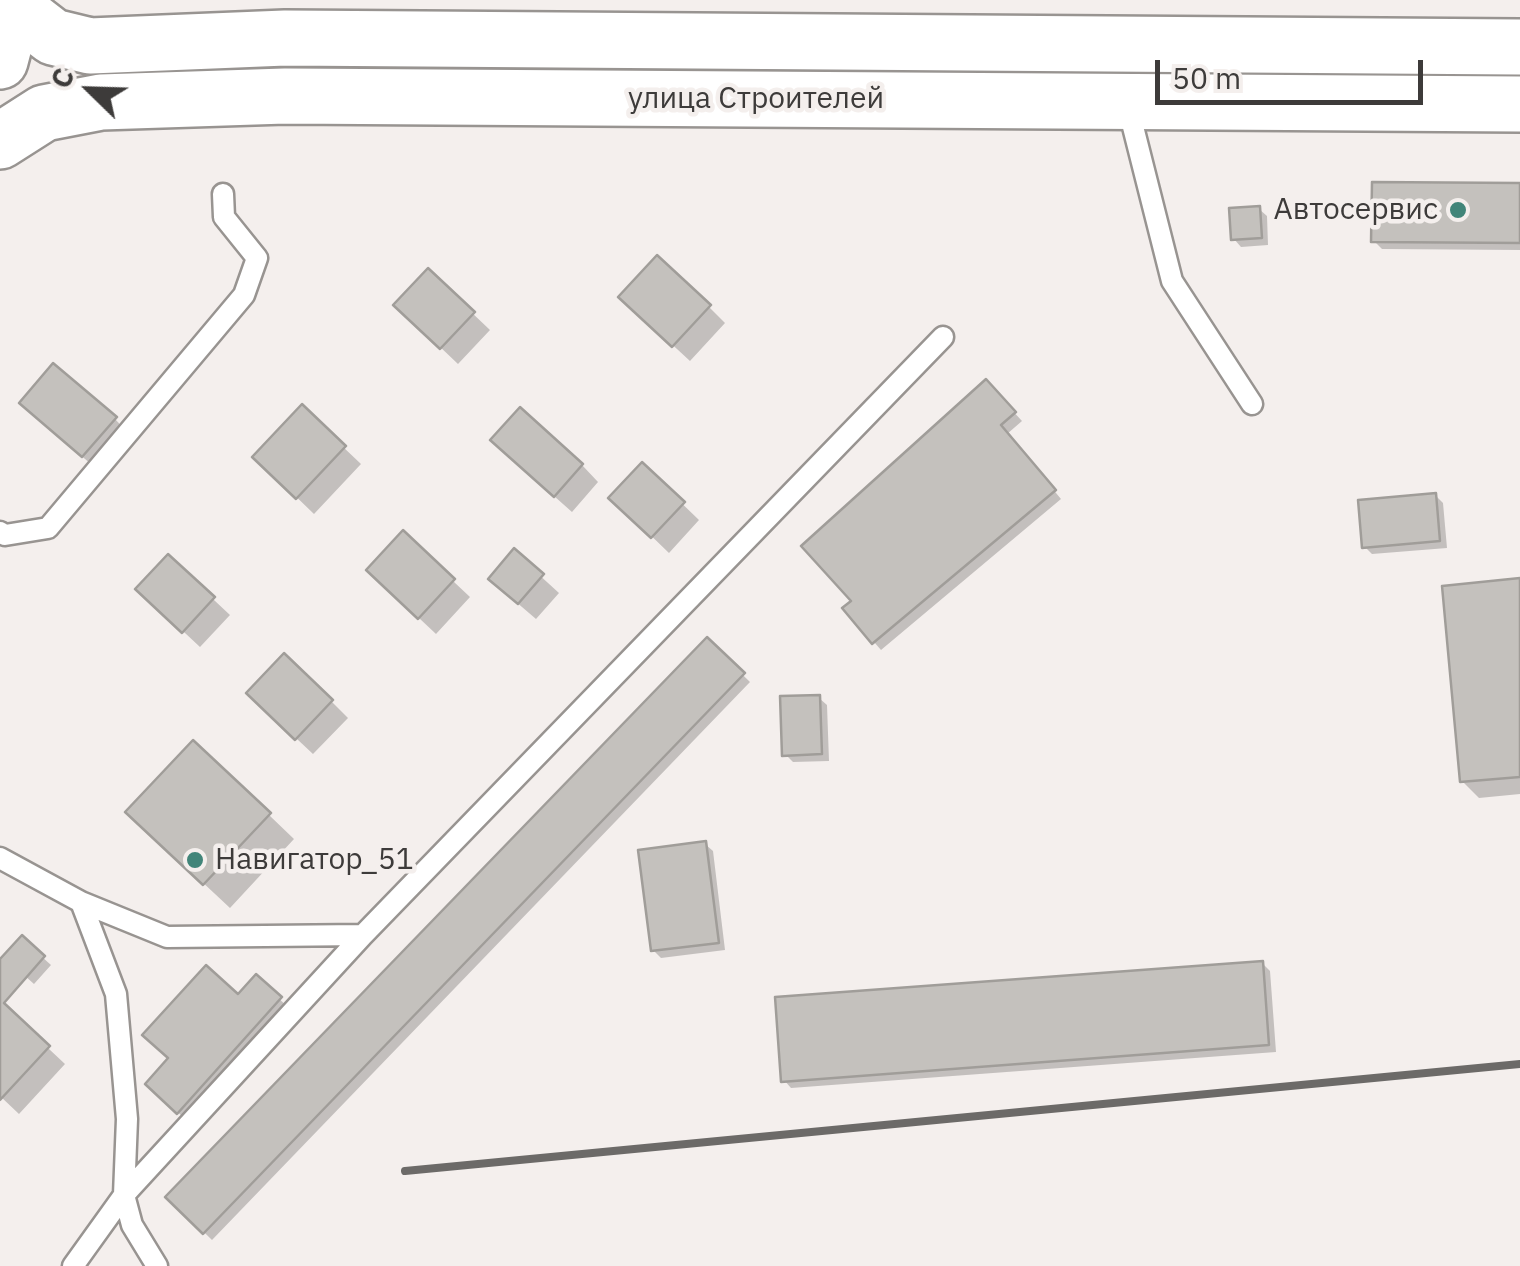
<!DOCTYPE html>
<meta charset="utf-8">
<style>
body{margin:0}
#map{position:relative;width:1520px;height:1266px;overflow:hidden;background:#f4efed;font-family:"IBM Plex Sans",sans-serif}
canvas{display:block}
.north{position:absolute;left:40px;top:40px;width:100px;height:100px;-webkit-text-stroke:8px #f4efed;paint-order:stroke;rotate:293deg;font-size:28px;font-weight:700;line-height:40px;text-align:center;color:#3d3b3a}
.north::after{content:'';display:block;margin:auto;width:35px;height:45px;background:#3d3b3a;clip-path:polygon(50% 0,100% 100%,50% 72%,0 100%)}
.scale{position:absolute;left:1155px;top:60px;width:268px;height:45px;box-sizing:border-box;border:5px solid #3d3b3a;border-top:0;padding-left:12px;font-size:30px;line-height:35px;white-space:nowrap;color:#3d3b3a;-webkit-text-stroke:8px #f4efed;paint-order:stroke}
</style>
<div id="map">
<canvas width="1520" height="1266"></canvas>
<div class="north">С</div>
<div class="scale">50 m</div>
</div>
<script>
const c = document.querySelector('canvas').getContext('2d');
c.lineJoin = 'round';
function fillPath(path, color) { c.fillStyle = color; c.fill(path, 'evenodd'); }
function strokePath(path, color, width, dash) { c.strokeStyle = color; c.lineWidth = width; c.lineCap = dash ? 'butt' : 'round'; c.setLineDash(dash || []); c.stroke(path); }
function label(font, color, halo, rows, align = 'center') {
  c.font = font + ' "IBM Plex Sans",sans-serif'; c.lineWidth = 9; c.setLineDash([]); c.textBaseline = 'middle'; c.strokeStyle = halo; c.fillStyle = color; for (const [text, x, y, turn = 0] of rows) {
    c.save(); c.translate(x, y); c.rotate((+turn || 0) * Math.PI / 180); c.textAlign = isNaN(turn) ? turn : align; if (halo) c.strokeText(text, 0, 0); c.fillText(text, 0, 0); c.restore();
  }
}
fillPath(new Path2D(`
 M1520 186V250L1382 249 1374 241Z
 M1259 209 1267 216 1268 245 1241 247 1234 239Z
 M428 271 490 330 458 364 396 305Z
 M709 307 725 323 690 361 638 313Z
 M986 382 1022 421 1007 434 1061 499 881 650 874 642 855 601Z
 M302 408 361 464 314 514 255 457Z
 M39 419H115L131 436 100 472Z
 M510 457 582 465 598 482 572 512Z
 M642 465 699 520 669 553 612 498Z
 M1435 495 1443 503 1447 548 1372 554 1365 547Z
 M403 534 470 597 436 634 385 586Z
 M514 552 559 593 536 619 508 595Z
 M168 557 230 615 200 647 155 605Z
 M1520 581V794L1479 798 1462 781Z
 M707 640 750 682 212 1240 168 1197Z
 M819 698 827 705 829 761 793 762 785 754Z
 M331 701 348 718 313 754 266 710Z
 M269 815 294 839 230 908 153 836Z
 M705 844 713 851 725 950 661 958 653 950Z
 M22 939 51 965 34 984 5 958Z
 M1262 963 1270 971 1276 1052 791 1088 784 1080Z
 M256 978 288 1007 186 1120 148 1084Z
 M0 1003 65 1064 19 1114 0 1096Z`), '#0003');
const building = new Path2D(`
 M1372 182 1520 183V243L1371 242Z
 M1260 206 1262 238 1231 240 1229 208Z
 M657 255 711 305 672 347 618 297Z
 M428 268 475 312 440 349 393 305Z
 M53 363 117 417 82 457 19 403Z
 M986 379 1016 412 1001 425 1056 490 872 644 842 608 851 601 801 546Z
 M302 404 346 446 296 499 252 457Z
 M520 407 583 464 554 497 490 440Z
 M642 462 685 502 651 538 608 498Z
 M1436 493 1440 541 1362 548 1358 500Z
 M403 530 455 579 418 619 366 570Z
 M514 548 544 574 518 604 488 579Z
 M168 554 215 597 182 633 135 589Z
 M1520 578V777L1460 782 1442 586Z
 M707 637 745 673 203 1234 165 1197Z
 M284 653 333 700 295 740 246 693Z
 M820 695 822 754 782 756 780 696Z
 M193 740 271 813 203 885 125 812Z
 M706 841 719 943 651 951 638 850Z
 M22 935 45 956 4 1003 50 1046 0 1100V959Z
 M1263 961 1269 1045 781 1082 775 997Z
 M206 965 238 994 256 974 282 997 177 1114 145 1084 168 1058 142 1035Z`);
fillPath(building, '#c4c1bd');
strokePath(building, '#a09d99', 2.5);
const service = new Path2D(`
 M1127 103 1172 281 1252 404
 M0 532 5 535 48 528 244 295 257 258 224 217 223 194
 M0 858 81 902 167 937 363 935 943 337
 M81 902 116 994 127 1119 124 1195 132 1225 157 1266
 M73 1266 124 1195 363 935`);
const primary = new Path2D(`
 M5 0 53 37 90 46 285 38 1520 47
 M0 61 14 8
 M0 141 44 113 101 102 285 96 1520 104`);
strokePath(service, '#989491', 25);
strokePath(primary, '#989491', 60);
strokePath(service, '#fff', 20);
strokePath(primary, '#fff', 55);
strokePath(new Path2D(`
 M405 1171 1520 1064`), '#6c6a68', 8);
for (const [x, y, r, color] of [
 [1458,210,10,"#418579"],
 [195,860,10,"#418579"]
]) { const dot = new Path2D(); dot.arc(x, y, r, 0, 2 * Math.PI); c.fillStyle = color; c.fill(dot); strokePath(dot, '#f4efed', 4); }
label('30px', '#3d3b3a', '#f4efed', [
 ["улица Строителей",756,99]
]);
label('30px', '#3d3b3a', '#f4efed', [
 ["Автосервис",1438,210],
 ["Навигатор_51",215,860,"left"]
], 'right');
</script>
